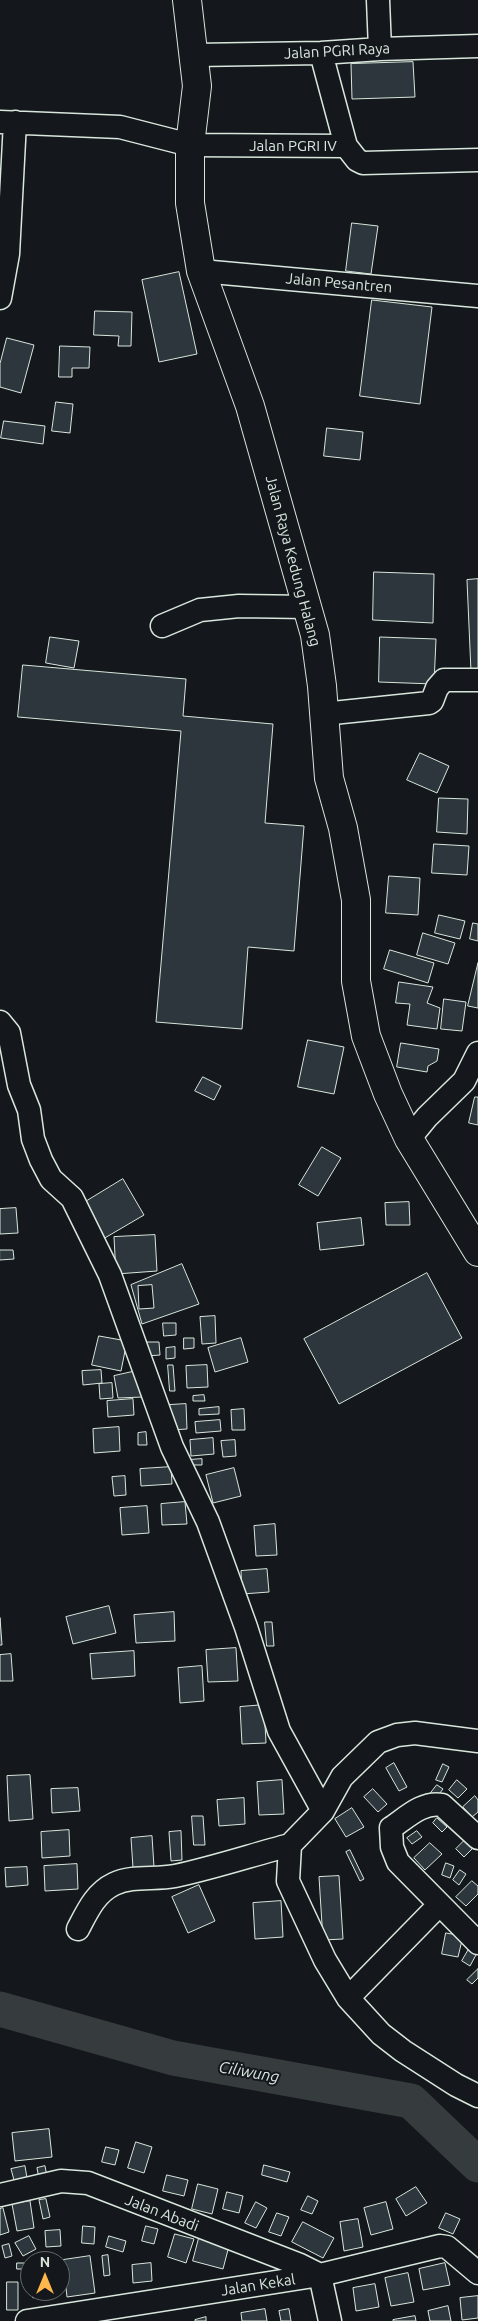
<!DOCTYPE html>
<style>
body{margin:0}
#map{position:relative;width:478px;height:2321px;overflow:hidden;background:#14181c;font-family:Ubuntu,sans-serif}
canvas{display:block}
.north{position:absolute;left:20px;top:2251px;width:50px;height:50px;box-sizing:border-box;background:#14181c;border:1px solid #626a69;border-radius:50%;rotate:0deg;font-size:14px;font-weight:700;line-height:20px;text-align:center;color:#d8e6dc}
.north::after{content:'';display:block;margin:auto;width:18px;height:22px;background:#ffb74d;clip-path:polygon(50% 0,100% 100%,50% 72%,0 100%)}
</style>
<div id="map">
<canvas width="478" height="2321"></canvas>
<div class="north">N</div>
</div>
<script>
const c = document.querySelector('canvas').getContext('2d');
c.lineJoin = 'round';
function strokePath(path, color, width, dash) { c.strokeStyle = color; c.lineWidth = width; c.lineCap = dash ? 'butt' : 'round'; c.setLineDash(dash || []); c.stroke(path); }
function fillPath(path, color) { c.fillStyle = color; c.fill(path, 'evenodd'); }
function label(font, color, halo, rows, align = 'center') {
  c.font = font + ' Ubuntu,sans-serif'; c.lineWidth = 4; c.setLineDash([]); c.textBaseline = 'middle'; c.strokeStyle = halo; c.fillStyle = color; for (const [text, x, y, turn = 0] of rows) {
    c.save(); c.translate(x, y); c.rotate((+turn || 0) * Math.PI / 180); c.textAlign = isNaN(turn) ? turn : align; if (halo) c.strokeText(text, 0, 0); c.fillText(text, 0, 0); c.restore();
  }
}
strokePath(new Path2D(`
 M0 2009 173 2058 411 2101 478 2165`), '#363b3e', 35);
const building = new Path2D(`
 M413 62 415 97 352 99 351 64Z
 M352 223 378 226 371 274 346 271Z
 M179 272 197 354 159 362 142 280Z
 M372 300 432 307 420 404 360 396Z
 M95 311 132 312 131 346H118L119 336 94 335Z
 M7 338 34 345 21 393 0 387V364Z
 M60 346 90 347 89 368H72V377H59Z
 M56 402 73 404 70 433 52 431Z
 M4 421 45 426 43 444 1 438Z
 M327 428 363 432 360 460 324 456Z
 M374 572 434 574 433 623 373 620Z
 M478 579V671L471 672 467 580Z
 M50 637 79 641 74 668 46 663Z
 M380 637 436 639 434 684 379 682Z
 M23 665 186 679 183 716 273 724 265 823 304 826 294 951 248 947 242 1029 156 1022 181 731 18 717Z
 M420 753 449 766 437 793 407 780Z
 M439 798 468 799 467 834 437 832Z
 M434 844 469 846 467 875 432 873Z
 M389 876 420 878 418 915 386 913Z
 M439 915 465 921 460 939 435 933Z
 M473 923 478 924V941L470 939Z
 M423 933 455 943 448 964 417 955Z
 M390 950 434 963 428 983 384 969Z
 M478 963V1008L468 1006Z
 M399 982 433 987 427 1003 440 1008 437 1029 407 1025 410 1004 396 1003Z
 M444 999 466 1002 462 1031 441 1029Z
 M308 1040 344 1047 334 1094 298 1087Z
 M401 1043 439 1049 437 1061 428 1066 427 1072 397 1067Z
 M203 1077 221 1086 214 1100 195 1091Z
 M475 1097H478V1125L469 1123Z
 M322 1147 341 1158 318 1196 299 1185Z
 M123 1179 144 1215 103 1239 82 1204Z
 M409 1202 410 1225H386L385 1203Z
 M16 1208 18 1233 0 1234V1209Z
 M361 1218 364 1245 320 1250 317 1223Z
 M155 1235 157 1271 116 1274 114 1237Z
 M0 1250H13L14 1259 0 1260Z
 M182 1264 199 1304 142 1324 131 1285Z
 M427 1273 462 1338 339 1404 304 1339Z
 M152 1285 154 1308 139 1309 138 1286Z
 M215 1316 216 1343 202 1344 200 1317Z
 M163 1323H176V1335L164 1336Z
 M99 1336 127 1341 121 1371 92 1365Z
 M184 1338H194V1348L184 1349Z
 M241 1338 248 1362 215 1372 208 1348Z
 M145 1342H159L160 1355 146 1356Z
 M175 1347V1358L166 1359V1348Z
 M168 1365H173L175 1391H170Z
 M207 1365 208 1387 187 1388 186 1366Z
 M101 1370 102 1383 83 1385 82 1371Z
 M141 1370 143 1397 118 1398 114 1376Z
 M112 1383 113 1398 100 1399 99 1384Z
 M204 1395 205 1401H193V1396Z
 M133 1399 134 1415 108 1417 107 1401Z
 M186 1404 187 1429 171 1430 169 1405Z
 M219 1407V1414L199 1415V1409Z
 M244 1409 245 1430H232L231 1410Z
 M220 1420 221 1431 196 1433 195 1422Z
 M119 1427 120 1451 94 1453 93 1429Z
 M146 1432 147 1445H138V1433Z
 M213 1438 214 1454 191 1456 190 1440Z
 M235 1440 236 1456 223 1457 221 1441Z
 M202 1459V1465H189V1460Z
 M171 1467 172 1484 141 1486 140 1469Z
 M234 1468 241 1496 213 1503 206 1475Z
 M125 1476 126 1495 114 1496 112 1477Z
 M185 1502 187 1524 162 1525 161 1504Z
 M147 1506 149 1533 122 1535 120 1508Z
 M275 1524 277 1555 256 1556 254 1526Z
 M267 1569 269 1592 242 1594 241 1571Z
 M109 1606 116 1633 73 1644 66 1617Z
 M174 1612 175 1641 136 1643 134 1615Z
 M0 1618 2 1645H0Z
 M265 1622H272L274 1646H267Z
 M236 1648 238 1681 208 1682 206 1650Z
 M134 1651 135 1676 92 1679 90 1654Z
 M11 1654 13 1681H0V1655Z
 M202 1666 204 1701 180 1703 178 1668Z
 M264 1705 266 1743 242 1744 240 1707Z
 M394 1763 407 1787 399 1791 386 1768Z
 M443 1764 449 1767 442 1782 436 1780Z
 M30 1775 33 1819 9 1821 7 1776Z
 M282 1780 284 1814 259 1815 257 1782Z
 M457 1780 467 1789 458 1798 449 1790Z
 M437 1785 443 1789 436 1798 430 1794Z
 M78 1788 80 1811 52 1813 51 1789Z
 M373 1789 387 1804 378 1812 364 1797Z
 M475 1796 478 1800V1812L472 1817 463 1807Z
 M244 1798 245 1824 219 1826 217 1800Z
 M352 1808 364 1827 346 1837 335 1819Z
 M192 1816H203L205 1845H194Z
 M437 1818 447 1827 442 1832 433 1823Z
 M69 1830 70 1856 42 1858 41 1832Z
 M181 1831 182 1860 171 1861 169 1832Z
 M417 1831 422 1837 412 1844 407 1838Z
 M152 1836 154 1867 133 1868 131 1838Z
 M467 1838 475 1846 464 1857 456 1849Z
 M430 1843 442 1854 425 1870 414 1858Z
 M350 1850 364 1879 360 1881 346 1852Z
 M446 1863 454 1866 450 1878 442 1875Z
 M77 1864 78 1889 45 1891 44 1866Z
 M27 1867 28 1885 6 1887 5 1868Z
 M460 1870 466 1874 459 1885 453 1880Z
 M339 1876 343 1939 323 1940 319 1877Z
 M472 1881 478 1886V1894L466 1906 456 1897Z
 M199 1885 215 1921 188 1933 172 1897Z
 M281 1901 283 1937 255 1939 253 1903Z
 M446 1933 463 1936 458 1957 442 1954Z
 M469 1949 477 1953 470 1966 462 1961Z
 M478 1969V1978L472 1984 467 1980Z
 M49 2129 52 2157 15 2161 12 2133Z
 M136 2142 152 2147 144 2173 128 2168Z
 M106 2147 119 2150 115 2165 102 2162Z
 M264 2165 290 2172 287 2182 262 2175Z
 M25 2166 27 2178 14 2180 11 2169Z
 M45 2166 48 2182 40 2184 37 2168Z
 M167 2175 188 2180 184 2196 163 2191Z
 M198 2184 218 2189 212 2214 192 2209Z
 M416 2187 427 2203 406 2216 396 2199Z
 M227 2192 243 2196 239 2213 223 2209Z
 M308 2196 318 2201 312 2214 301 2210Z
 M46 2199 50 2217 43 2219 39 2200Z
 M30 2201 34 2228 17 2231 12 2204Z
 M256 2202 267 2208 256 2228 245 2223Z
 M386 2202 393 2229 371 2235 364 2208Z
 M3 2208 9 2232 0 2235V2209Z
 M277 2213 289 2217 281 2236 269 2232Z
 M446 2213 460 2219 453 2234 439 2228Z
 M358 2219 363 2247 344 2251 340 2222Z
 M303 2222 334 2238 323 2258 292 2242Z
 M83 2226 95 2227 94 2244 82 2243Z
 M146 2226 158 2229 154 2244 142 2241Z
 M60 2230 61 2246 46 2247 45 2231Z
 M175 2234 194 2239 186 2263 168 2257Z
 M29 2236 36 2249 23 2256 15 2243Z
 M109 2236 126 2241 123 2252 106 2247Z
 M199 2238 229 2246 223 2269 193 2261Z
 M9 2244 12 2256 5 2258 2 2246Z
 M108 2255 110 2275 104 2276 102 2256Z
 M90 2256 95 2293 67 2297 63 2260Z
 M17 2263H26V2269H17Z
 M151 2263 152 2281 133 2283 132 2265Z
 M445 2263 450 2285 423 2290 419 2269Z
 M408 2273 414 2302 391 2306 385 2278Z
 M30 2274V2291L48 2292 33 2298 24 2276Z
 M7 2282H18V2310H7Z
 M375 2284 379 2307 356 2311 353 2288Z
 M478 2296V2318L462 2320 460 2298Z
 M448 2306 451 2321H430L428 2311Z
 M265 2309 267 2321H242L241 2313Z
 M289 2309 291 2321H281L279 2311Z
 M415 2316 416 2321H393V2320Z
 M206 2317V2321H195V2320Z`);
fillPath(building, '#2c363c');
strokePath(building, '#d8e6dc', 1);
const minor = new Path2D(`
 M378 0 380 49
 M321 53 346 146
 M195 55 321 53 380 49 478 46
 M0 122 120 127 190 145 346 146 357 160 363 163 478 160
 M201 271 478 296
 M0 298 8 254 15 122
 M162 626 200 610 239 606 308 607
 M323 714 429 703 432 701 437 688 444 680H478
 M0 1022 9 1033 19 1085 29 1110 33 1139 41 1160 51 1179 72 1198 110 1275 172 1447 208 1522 246 1627 279 1731 323 1811
 M409 1139 427 1117 464 1081 478 1053
 M478 1741 415 1733 397 1735 378 1742 342 1777 323 1811 290 1845 288 1881 325 1960 348 1998 381 2034 403 2051 456 2085 478 2096
 M478 1838 442 1805C423 1801 406 1818 391 1828L392 1847 398 1862 478 1943
 M78 1929C87 1912 95 1893 114 1884 132 1875 155 1880 175 1876 213 1868 252 1855 290 1845
 M348 1998 439 1905
 M0 2195 61 2181 88 2183 300 2265 320 2275
 M320 2275 330 2321
 M27 2321 320 2275 440 2246 447 2247 478 2273`);
const major = new Path2D(`
 M187 0 197 86 190 145V203L201 271 250 406 315 635 322 686 329 778 343 828 356 900V981L366 1036 388 1094 409 1139 478 1252`);
strokePath(minor, '#d8e6dc', 25);
strokePath(major, '#d8e6dc', 30);
strokePath(minor, '#14181c', 22);
strokePath(major, '#14181c', 28);
label('15px', '#d8e6dc', '#14181c', [
 ["Jalan PGRI Raya",337,51,-3],
 ["Jalan PGRI IV",293,146],
 ["Jalan Pesantren",339,283,5],
 ["Jalan Raya Kedung Halang",293,561,75],
 ["Jalan Abadi",162,2213,21],
 ["Jalan Kekal",258,2285,-9]
]);
label('italic 16px', '#d8e6dc', '#14181c', [
 ["Ciliwung",249,2072,10]
]);
</script>
